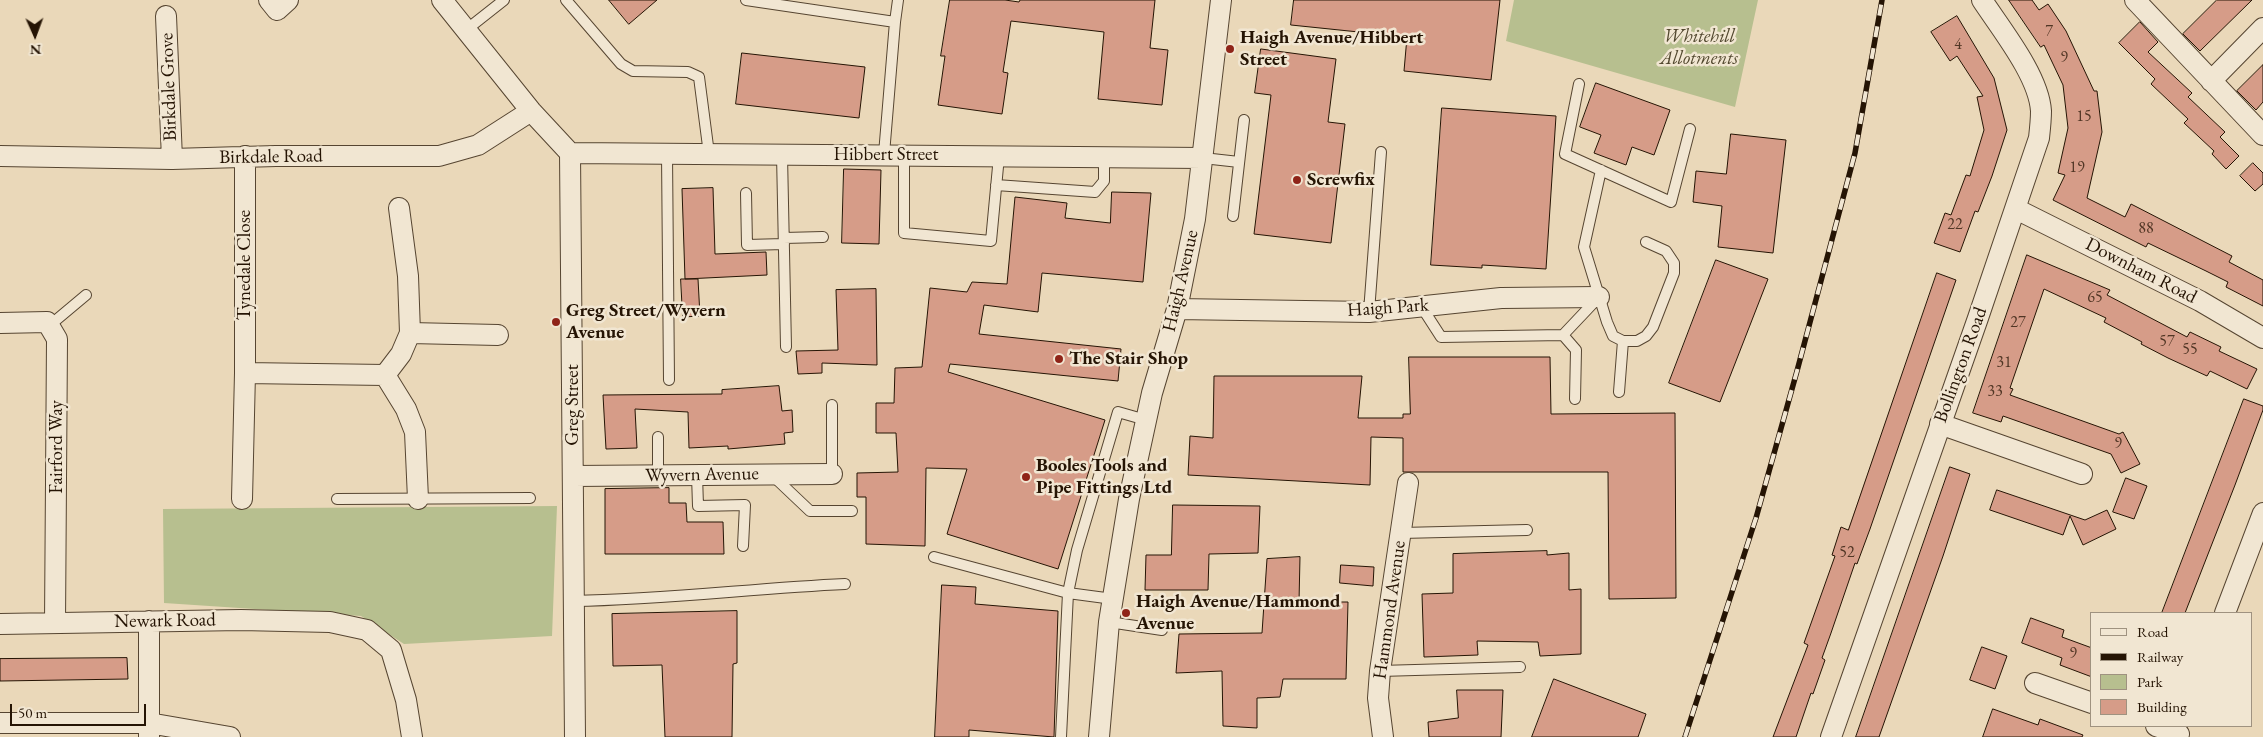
<!DOCTYPE html>
<style>
body{margin:0}
#map{position:relative;width:2263px;height:737px;overflow:hidden;background:#ead8b9;font-family:"EB Garamond",serif}
canvas{display:block}
.legend{position:absolute;left:2090px;top:612px;width:162px;height:115px;box-sizing:border-box;background:#f1e6d2;border:1px solid #9f9280;margin:0;padding:6px 9px;list-style:none;font-size:15px;color:#251404}
.legend li{display:flex;align-items:center;gap:10px;height:25px}
.legend b{width:25px;border:1px solid #9f9280}
.north{position:absolute;left:10px;top:10px;width:50px;height:50px;-webkit-text-stroke:4px #f1e6d2;paint-order:stroke;rotate:178deg;font-size:14px;font-weight:700;line-height:20px;text-align:center;color:#251404}
.north::after{content:'';display:block;margin:auto;width:18px;height:22px;background:#251404;clip-path:polygon(50% 0,100% 100%,50% 72%,0 100%)}
.scale{position:absolute;left:10px;top:704px;width:136px;height:22px;box-sizing:border-box;border:2px solid #251404;border-top:0;padding-left:6px;font-size:15px;line-height:18px;white-space:nowrap;color:#251404;-webkit-text-stroke:4px #f1e6d2;paint-order:stroke}
</style>
<div id="map">
<canvas width="2263" height="737"></canvas>
<ul class="legend">
<li><b style="height:6px;background:#f1e6d2"></b>Road</li>
<li><b style="height:6px;background:#251404"></b>Railway</li>
<li><b style="height:14px;background:#b7bf8f"></b>Park</li>
<li><b style="height:14px;background:#d69c88"></b>Building</li>
</ul>
<div class="north">N</div>
<div class="scale">50 m</div>
</div>
<script>
const c = document.querySelector('canvas').getContext('2d');
c.lineJoin = 'round';
function fillPath(path, color) { c.fillStyle = color; c.fill(path, 'evenodd'); }
function strokePath(path, color, width, dash) { c.strokeStyle = color; c.lineWidth = width; c.lineCap = dash ? 'butt' : 'round'; c.setLineDash(dash || []); c.stroke(path); }
function label(font, color, halo, rows, align = 'center') {
  c.font = font + ' "EB Garamond",serif'; c.lineWidth = 5; c.setLineDash([]); c.textBaseline = 'middle'; c.strokeStyle = halo; c.fillStyle = color; for (const [text, x, y, turn = 0] of rows) {
    c.save(); c.translate(x, y); c.rotate((+turn || 0) * Math.PI / 180); c.textAlign = isNaN(turn) ? turn : align; if (halo) c.strokeText(text, 0, 0); c.fillText(text, 0, 0); c.restore();
  }
}
fillPath(new Path2D(`
 M1514 0H1758L1735 107 1506 41Z
 M557 506 552 636 404 644 361 616 164 603 163 509Z`), '#b7bf8f');
const building = new Path2D(`
 M609 0H657L629 24Z
 M950 0H1005L1019 2 1020 0H1155L1150 48 1168 50 1162 105 1098 99 1104 32 1011 21 1003 72 1008 73 1002 114 938 105 945 56H941Z
 M1294 0H1500L1491 80 1404 71 1407 37 1291 25Z
 M2009 0H2032L2039 10 2048 4 2066 31 2094 91H2097L2102 132 2087 198 2125 217 2131 204 2232 256 2229 262 2263 280V306L2226 287 2228 282 2206 271 2148 243 2146 247 2053 200 2065 175 2058 173 2068 128 2063 85 2044 45 2041 47Z
 M2217 0H2252L2200 51 2183 34Z
 M1957 16 1994 78 2007 130 1992 176 1978 212 1975 211 1960 252 1934 243 1945 213 1951 215 1966 175 1970 176 1984 130 1977 97 1983 96 1957 56 1950 61 1931 32Z
 M2140 22 2158 42 2148 52 2192 93 2188 97 2225 132 2220 137 2239 156 2226 169 2212 154 2214 151 2184 123 2188 119 2151 84 2155 79 2119 43Z
 M1261 49 1336 59 1328 122 1345 124 1331 243 1254 234 1271 95 1255 93Z
 M742 53 865 67 859 118 736 104Z
 M2263 65V102L2256 110 2237 91Z
 M1596 83 1670 110 1654 155 1632 147 1626 165 1594 153 1601 135 1580 127Z
 M1442 108 1556 116 1546 269 1482 265V268L1431 265Z
 M1731 134 1786 140 1773 253 1718 247 1722 206 1693 202 1696 171 1726 174Z
 M2253 163 2263 173V184L2255 191 2240 176Z
 M844 169 881 170 879 244 842 243Z
 M713 188 715 254 766 252 767 275 685 279 682 189Z
 M1112 192 1151 193 1143 282 1042 273 1038 312 984 305 979 334 1121 349 1118 381 950 364 948 372 1105 420 1058 569 947 534 967 469 926 468 925 546 866 544V497H857V473L898 472 896 433H876V403H894L895 368 922 367 930 288 967 292 972 282 1007 284 1015 197 1067 203 1065 218 1110 223Z
 M2027 255 2110 290 2107 295 2187 337 2190 332 2221 347 2219 351 2257 369 2247 389 2210 371 2207 376 2168 358 2141 344 2142 342 2104 322 2106 318 2044 289 2010 388 2013 389 2010 395 2119 434 2123 432 2140 464 2121 473 2111 454 2003 416 2001 422 1973 413Z
 M1716 260 1768 279 1720 402 1669 383Z
 M1937 273 1956 280 1870 529 1857 564 1855 563 1831 633 1822 658 1825 660 1813 694 1811 693 1796 737H1773L1808 645 1804 643 1835 556 1832 555 1841 527 1848 530Z
 M681 279H698L700 316 683 317Z
 M876 289 877 365 822 363V373L798 374 796 351 838 350 836 290Z
 M1409 357H1550L1551 414 1675 413 1676 598 1609 599 1608 472H1403V438L1371 437 1370 485 1188 475 1190 436 1213 438 1214 376H1362L1358 418H1403V414H1410Z
 M779 386 782 411 792 410 793 432 784 433 785 444 728 449V446L689 448 688 412 635 409 637 448 606 449 603 395 722 394V390Z
 M2244 399 2263 406V410L2235 485 2185 613H2162Z
 M1950 467 1970 474 1943 556 1879 737H1856Z
 M2126 478 2147 486 2134 519 2113 512Z
 M669 488V503H686L687 522H723L724 554H605V489Z
 M1997 490 2085 520 2107 510 2116 529 2083 545 2070 516 2063 535 1990 510Z
 M1173 505 1260 506 1258 553 1209 554 1208 590H1145L1146 555H1171Z
 M1547 551V555L1569 553V590L1581 589V654L1540 656 1538 642 1477 641 1478 655 1424 657 1422 594 1453 593V554Z
 M1300 557 1299 602H1348L1346 679H1283L1280 697 1257 698V728L1223 726 1222 671 1176 673 1179 634 1262 633 1267 559Z
 M1341 565 1374 567 1373 586 1340 583Z
 M942 585 976 587 975 604 1058 611 1054 737 969 730V737H935Z
 M737 611V663L733 664 732 737H665L662 665 613 666 612 614Z
 M2031 618 2064 630 2062 637 2092 648V677L2060 665 2062 658 2022 643Z
 M1982 647 2007 656 1995 689 1970 680Z
 M127 658 128 679 0 681V659Z
 M1554 679 1646 714 1638 737H1532Z
 M1457 690H1503L1501 737H1429L1428 722 1458 718Z
 M1993 709 2038 725 2040 719 2083 735 2082 737H1983Z`);
fillPath(building, '#d69c88');
strokePath(building, '#251404', 1);
const lane = new Path2D(`
 M566 0 621 64 633 71 688 72 699 77 709 154
 M746 0 895 22 884 154
 M895 22 898 0
 M466 30 504 0
 M1579 84 1565 154 1671 202 1690 129
 M667 154 669 380
 M904 154V233L991 241 999 156
 M782 155 786 347
 M1203 158 1239 162
 M1601 170 1584 247 1607 322 1613 336 1623 341H1637L1646 336 1653 327 1674 273V263L1666 251 1646 242
 M996 185 1095 192 1104 181V157
 M746 193 747 245 784 244
 M1233 216 1244 120
 M784 238 823 237
 M1421 306 1441 337 1563 335 1598 298
 M1369 312 1381 152
 M49 326 86 295
 M1563 335 1576 350 1575 399
 M1619 392 1623 341
 M658 437V476
 M832 474V405
 M697 475 698 506 745 505 743 546
 M772 475 810 511H852
 M337 499 530 498
 M1401 533 1527 530
 M934 557 1068 593 1113 599
 M574 601C665 600 755 588 845 584
 M1109 622 1162 630
 M1380 671 1520 667
 M1061 737 1068 593 1077 550 1118 412 1146 420`);
const street = new Path2D(`
 M269 0 277 10 288 0
 M442 0 531 111 570 153 575 737
 M2135 0 2263 135
 M166 16 172 159
 M2211 81 2263 28
 M570 153 1203 158
 M0 156 172 159 276 156H439L478 145 531 111
 M2016 209 2200 301 2263 338
 M1177 309 1369 312 1501 298 1599 297
 M0 323 47 322 57 339 55 623
 M410 333 498 335
 M245 373 385 375 401 354 410 333 408 276 399 208
 M385 375 406 409 415 432 418 499
 M1940 424 2082 474
 M573 476 832 474
 M242 499 245 373V156
 M2225 613 2263 513
 M149 621V737
 M0 624 241 620 330 622 367 630 391 650 406 700 412 737
 M2035 683 2092 703
 M0 723H149L230 737
 M2156 726 2179 734
 M1099 737 1109 622 1129 499 1152 393 1177 309 1195 219 1221 0
 M1383 737 1378 698 1380 671 1408 483
 M1831 737 1978 318 2039 138C2040 129 2041 120 2041 111 2039 76 2001 29 1982 0`);
strokePath(lane, '#564531', 12);
strokePath(street, '#564531', 22);
strokePath(lane, '#f1e6d2', 10);
strokePath(street, '#f1e6d2', 20);
const rail = new Path2D(`
 M1685 737 1756 518 1797 371 1855 153 1882 0`);
strokePath(rail, '#251404', 5.5);
strokePath(rail, '#f1e6d2', 4, [11]);
for (const [x, y, r, color] of [
 [1230,49,5,"#8f2418"],
 [1297,180,5,"#8f2418"],
 [556,322,5,"#8f2418"],
 [1059,359,5,"#8f2418"],
 [1026,477,5,"#8f2418"],
 [1126,613,5,"#8f2418"]
]) { const dot = new Path2D(); dot.arc(x, y, r, 0, 2 * Math.PI); c.fillStyle = color; c.fill(dot); strokePath(dot, '#f1e6d2', 2); }
label('16px', '#513625', null, [
 ["7",2049,32],
 ["4",1958,45],
 ["9",2064,58],
 ["15",2084,117],
 ["19",2077,168],
 ["22",1955,225],
 ["88",2146,229],
 ["65",2095,298],
 ["27",2018,323],
 ["57",2167,342],
 ["55",2190,350],
 ["31",2004,363],
 ["33",1995,392],
 ["9",2118,444],
 ["52",1847,553],
 ["9",2073,654]
]);
label('italic 19px', '#51472e', '#f1e6d2', [
 ["Whitehill",1699,37],
 ["Allotments",1699,59]
]);
label('bold 19px', '#251404', '#f1e6d2', [
 ["Haigh Avenue/Hibbert",1240,38],
 ["Street",1240,60],
 ["Screwfix",1307,180],
 ["Greg Street/Wyvern",566,311],
 ["Avenue",566,333],
 ["The Stair Shop",1069,359],
 ["Booles Tools and",1036,466],
 ["Pipe Fittings Ltd",1036,488],
 ["Haigh Avenue/Hammond",1136,602],
 ["Avenue",1136,624]
], 'left');
label('19px', '#251404', '#f1e6d2', [
 ["Birkdale Grove",169,87,-92],
 ["Hibbert Street",886,155],
 ["Birkdale Road",271,157,-1],
 ["Tynedale Close",245,265,-90],
 ["Downham Road",2141,271,27],
 ["Haigh Avenue",1181,281,-77],
 ["Haigh Park",1388,308,-4],
 ["Bollington Road",1961,365,-70],
 ["Greg Street",573,405,-90],
 ["Fairford Way",57,447,-90],
 ["Wyvern Avenue",702,475,-1],
 ["Hammond Avenue",1390,610,-82],
 ["Newark Road",165,621,-1]
]);
</script>
